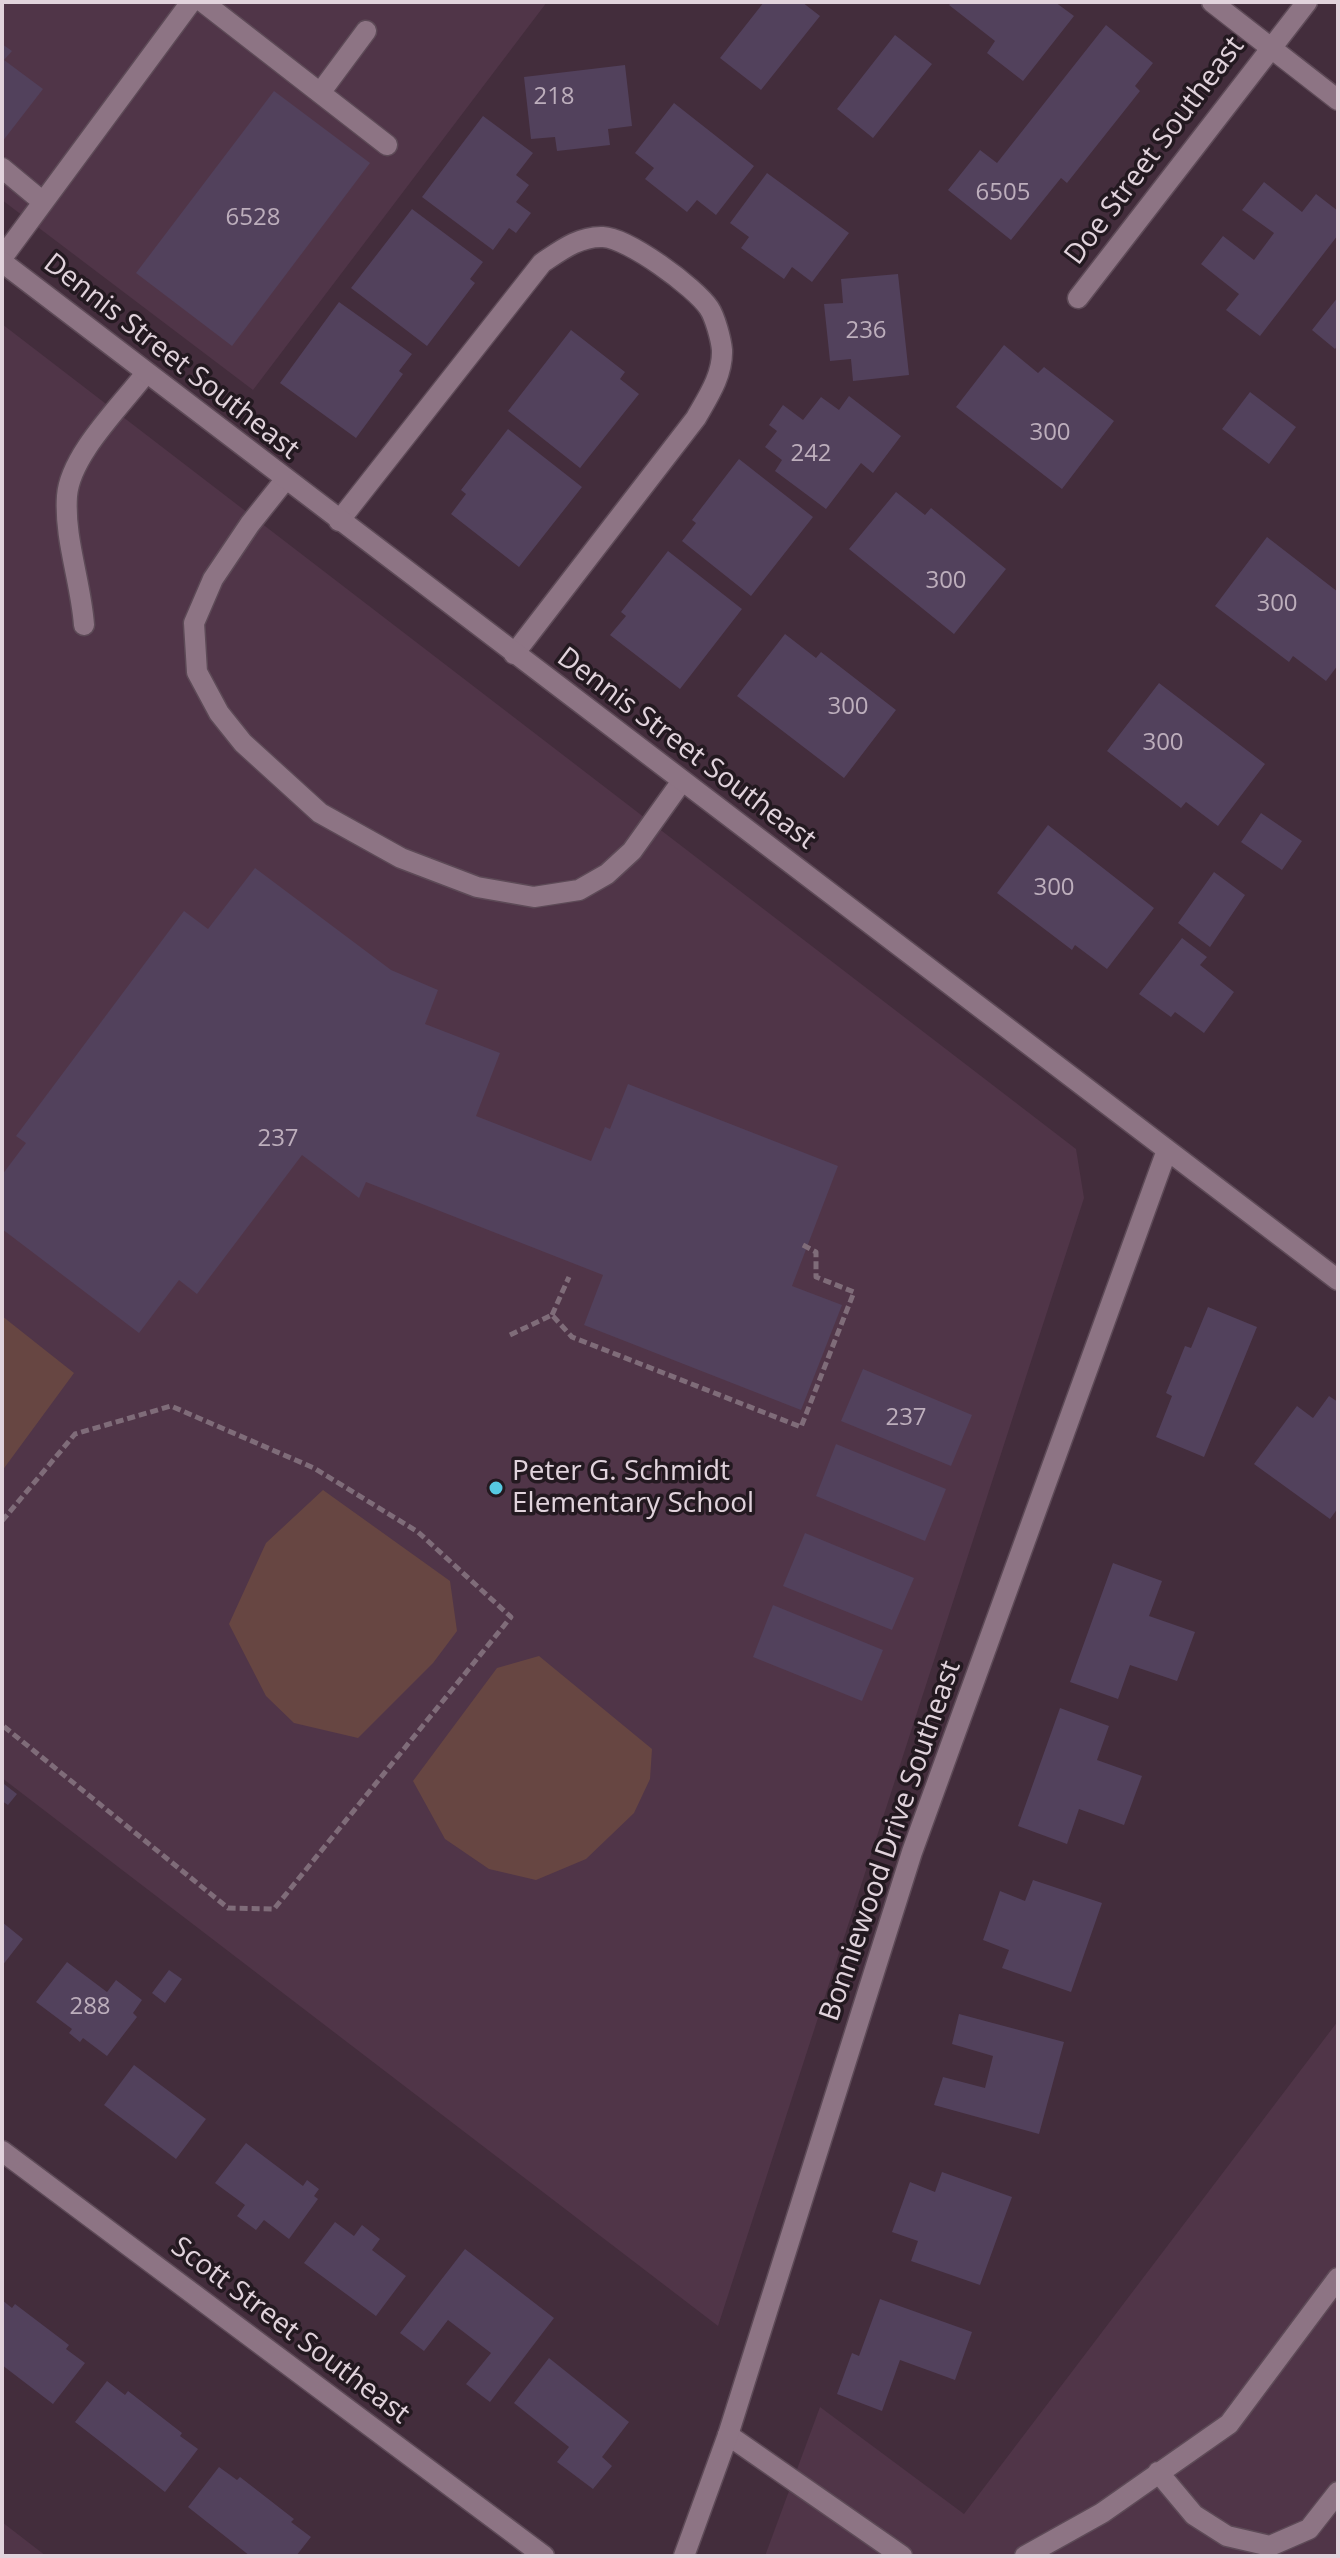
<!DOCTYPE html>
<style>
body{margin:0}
#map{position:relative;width:1340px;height:2558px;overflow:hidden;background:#432d3c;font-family:"Open Sans",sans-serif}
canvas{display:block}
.frame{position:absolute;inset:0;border:4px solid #e1d3dc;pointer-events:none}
</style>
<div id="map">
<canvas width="1340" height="2558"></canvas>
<div class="frame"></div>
</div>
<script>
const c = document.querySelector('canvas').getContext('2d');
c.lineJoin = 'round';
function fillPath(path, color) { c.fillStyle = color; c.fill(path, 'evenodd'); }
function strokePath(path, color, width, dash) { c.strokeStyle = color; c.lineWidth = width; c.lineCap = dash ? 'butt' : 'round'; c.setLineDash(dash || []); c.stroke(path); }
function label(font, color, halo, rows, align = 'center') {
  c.font = font + ' "Open Sans",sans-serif'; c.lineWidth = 7; c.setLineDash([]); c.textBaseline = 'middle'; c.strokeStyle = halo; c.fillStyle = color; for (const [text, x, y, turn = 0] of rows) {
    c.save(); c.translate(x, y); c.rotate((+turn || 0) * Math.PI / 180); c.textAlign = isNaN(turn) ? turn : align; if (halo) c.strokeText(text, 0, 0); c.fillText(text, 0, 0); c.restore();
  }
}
fillPath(new Path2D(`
 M2 2H547L253 390 2 200Z
 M2 324 1076 1149 1084 1198 718 2326 2 1778Z
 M1338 2021V2556H765L820 2407 964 2514Z
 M2 2522 46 2556H2Z`), '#503548');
fillPath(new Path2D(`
 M2 1316 74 1373 2 1471Z
 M323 1490 450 1581 457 1631 433 1663 358 1738 294 1723 266 1696 229 1624 266 1543Z
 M539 1656 652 1749 650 1779 634 1813 586 1859 536 1880 489 1869 445 1839 413 1781 497 1668Z`), '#674642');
fillPath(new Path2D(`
 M764 2H802L820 16 761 90 720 58Z
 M952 2H1055L1074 16 1023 81 987 53 995 41 949 5Z
 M1106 25 1153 63 1135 86 1140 91 1067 183 1061 178 1011 240 948 190 980 150 997 163Z
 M895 35 932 64 873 138 837 109Z
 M2 44 12 51 4 60 43 89 2 142Z
 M625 65 632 126 608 129 610 145 557 151 555 137 531 139 524 77Z
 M274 91 370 163 232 346 136 273Z
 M674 103 754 166 716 215 697 200 687 212 645 179 654 168 635 153Z
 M483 116 533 153 516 175 529 185 516 202 531 213 516 233 509 228 493 250 422 197Z
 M767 173 849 233 812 282 792 267 784 279 741 248 749 237 730 223Z
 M1264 182 1302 212 1316 194 1338 211V235L1260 336 1226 310 1239 294 1201 264 1223 236 1254 260 1274 233 1242 210Z
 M412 209 483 262 470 279 475 283 427 346 351 288Z
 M898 274 909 375 853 381 851 359 830 361 824 304 843 303 841 279Z
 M1338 297V345L1335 349 1312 330Z
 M339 302 412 354 399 371 403 374 356 438 280 383Z
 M571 330 625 372 620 379 639 394 580 468 508 411Z
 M1004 345 1038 373 1044 367 1114 421 1062 489 956 407Z
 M1250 392 1296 427 1269 464 1222 429Z
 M849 396 901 436 873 473 861 463 826 509 775 471 782 460 765 447 777 431 769 425 783 405 803 420 821 397 839 410Z
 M508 429 582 487 519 567 451 514 466 494 461 490Z
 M739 459 813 517 751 596 682 541 696 523 692 520Z
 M896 492 925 515 931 508 1006 569 954 634 849 549Z
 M1267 537 1338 592V665L1326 681 1293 656 1289 662 1215 606Z
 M668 551 742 609 680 689 610 635 626 616 621 612Z
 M785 634 816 658 821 652 896 710 844 778 737 696Z
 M1159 683 1265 764 1218 826 1186 802 1181 808 1107 751Z
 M1261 813 1302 841 1282 870 1241 842Z
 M1048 825 1154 908 1107 969 1075 945 1072 950 997 893Z
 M255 868 391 970 438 990 425 1024 500 1053 476 1116 591 1161 605 1127 610 1129 628 1084 838 1166 792 1286 842 1305 801 1410 584 1325 603 1275 366 1182 359 1198 302 1155 197 1294 179 1280 139 1333 2 1229V1175L26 1143 16 1136 184 911 208 929Z
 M1214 872 1245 895 1210 947 1178 923Z
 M1182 938 1207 957 1200 965 1234 992 1204 1033 1175 1012 1171 1017 1139 994Z
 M1208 1307 1257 1327 1204 1457 1156 1437 1172 1396 1166 1393 1185 1346 1191 1348Z
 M863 1369 972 1415 951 1466 841 1421Z
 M1329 1396 1338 1402V1508L1330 1519 1254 1464 1297 1406 1313 1418Z
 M836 1444 946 1489 925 1541 816 1496Z
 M805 1533 914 1578 892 1630 783 1586Z
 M1113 1563 1162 1581 1149 1616 1195 1632 1177 1681 1130 1665 1118 1699 1070 1682Z
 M773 1605 883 1650 862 1701 753 1657Z
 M1060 1708 1109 1726 1097 1760 1142 1776 1124 1825 1079 1809 1067 1844 1018 1826Z
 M4 1784 17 1794 8 1805 2 1801Z
 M1033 1880 1102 1903 1071 1992 1002 1968 1009 1950 983 1940 1000 1891 1025 1901Z
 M2 1922 23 1939 2 1966Z
 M67 1962 107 1992 116 1980 142 2000 133 2013 137 2017 107 2056 83 2038 80 2042 69 2033 72 2029 36 2002Z
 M169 1970 182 1979 165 2003 152 1993Z
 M959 2014 1064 2042 1039 2134 934 2105 943 2077 985 2088 993 2056 952 2044Z
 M134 2065 206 2119 176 2159 104 2105Z
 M246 2143 303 2186 307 2180 319 2189 314 2196 318 2199 289 2239 264 2220 256 2230 237 2216 245 2205 215 2183Z
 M942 2172 1012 2197 980 2285 911 2261 918 2241 892 2232 910 2182 935 2192Z
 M335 2222 354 2236 362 2225 380 2239 372 2250 406 2276 376 2316 304 2263Z
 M465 2249 554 2318 490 2402 466 2384 491 2353 448 2320 424 2351 400 2333Z
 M880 2299 972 2332 955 2380 900 2360 882 2411 837 2394 852 2353 859 2356Z
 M2 2300 12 2308 15 2304 69 2345 66 2349 85 2363 53 2404 2 2365Z
 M549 2358 629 2422 602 2457 612 2466 593 2489 557 2462 569 2447 514 2403Z
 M107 2381 125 2395 128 2391 182 2433 180 2436 198 2449 165 2492 75 2422Z
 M219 2467 237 2480 240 2477 294 2519 291 2522 311 2537 296 2556H250L188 2507Z`), '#52415c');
const lane = new Path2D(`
 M203 2 387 145
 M320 93 366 31
 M2 168 43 202
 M2 258 191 2
 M285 480 250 524 213 579 194 623 197 672 219 713 243 743 320 813 401 858 477 887 534 897 579 890 607 874 632 851 682 781
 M84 625C81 582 64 539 67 496 70 455 121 406 146 373
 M728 2435 902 2556
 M1158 2472 1194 2515 1227 2536 1270 2546 1309 2529 1338 2492
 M1025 2556 1102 2513 1229 2424 1338 2278`);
const street = new Path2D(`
 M1212 2 1338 100
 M1078 298 1307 2
 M339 521 542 263C560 251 579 236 603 237 628 238 695 287 709 308 715 317 721 339 722 350 723 375 708 397 696 418L514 654
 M2 2151 544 2556`);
const secondary = new Path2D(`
 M2 262 1338 1280
 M684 2556 728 2435 912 1852 1167 1150`);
strokePath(lane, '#5d4a57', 23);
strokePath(street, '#5d4a57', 23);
strokePath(secondary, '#5d4a57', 23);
strokePath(new Path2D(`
 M552 1315 569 1277
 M510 1335 552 1315 572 1337 801 1427 854 1292 816 1277V1252L801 1244
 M2 1521 75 1434 171 1406 314 1468 418 1532 511 1617 274 1909 228 1908 2 1725`), '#7f6c79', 5, [8, 4]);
strokePath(lane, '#8d7484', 20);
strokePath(street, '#8d7484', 20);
strokePath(secondary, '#8d7484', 20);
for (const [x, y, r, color] of [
 [496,1488,8,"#57c9e2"]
]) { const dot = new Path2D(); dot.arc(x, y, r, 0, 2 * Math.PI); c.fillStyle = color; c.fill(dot); strokePath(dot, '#231920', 3); }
label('24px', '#bdaebc', null, [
 ["218",554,97],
 ["6505",1003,193],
 ["6528",253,218],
 ["236",866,331],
 ["300",1050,433],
 ["242",811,454],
 ["300",946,581],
 ["300",1277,604],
 ["300",848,707],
 ["300",1163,743],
 ["300",1054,888],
 ["237",278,1139],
 ["237",906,1418],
 ["288",90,2007]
]);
label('28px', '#e1d3dc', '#231920', [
 ["Doe Street Southeast",1155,151,-53],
 ["Dennis Street Southeast",171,357,38],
 ["Dennis Street Southeast",686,749,37],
 ["Bonniewood Drive Southeast",891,1841,-71],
 ["Scott Street Southeast",290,2331,37]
]);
label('28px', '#e1d3dc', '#231920', [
 ["Peter G. Schmidt",512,1472],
 ["Elementary School",512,1504]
], 'left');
</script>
